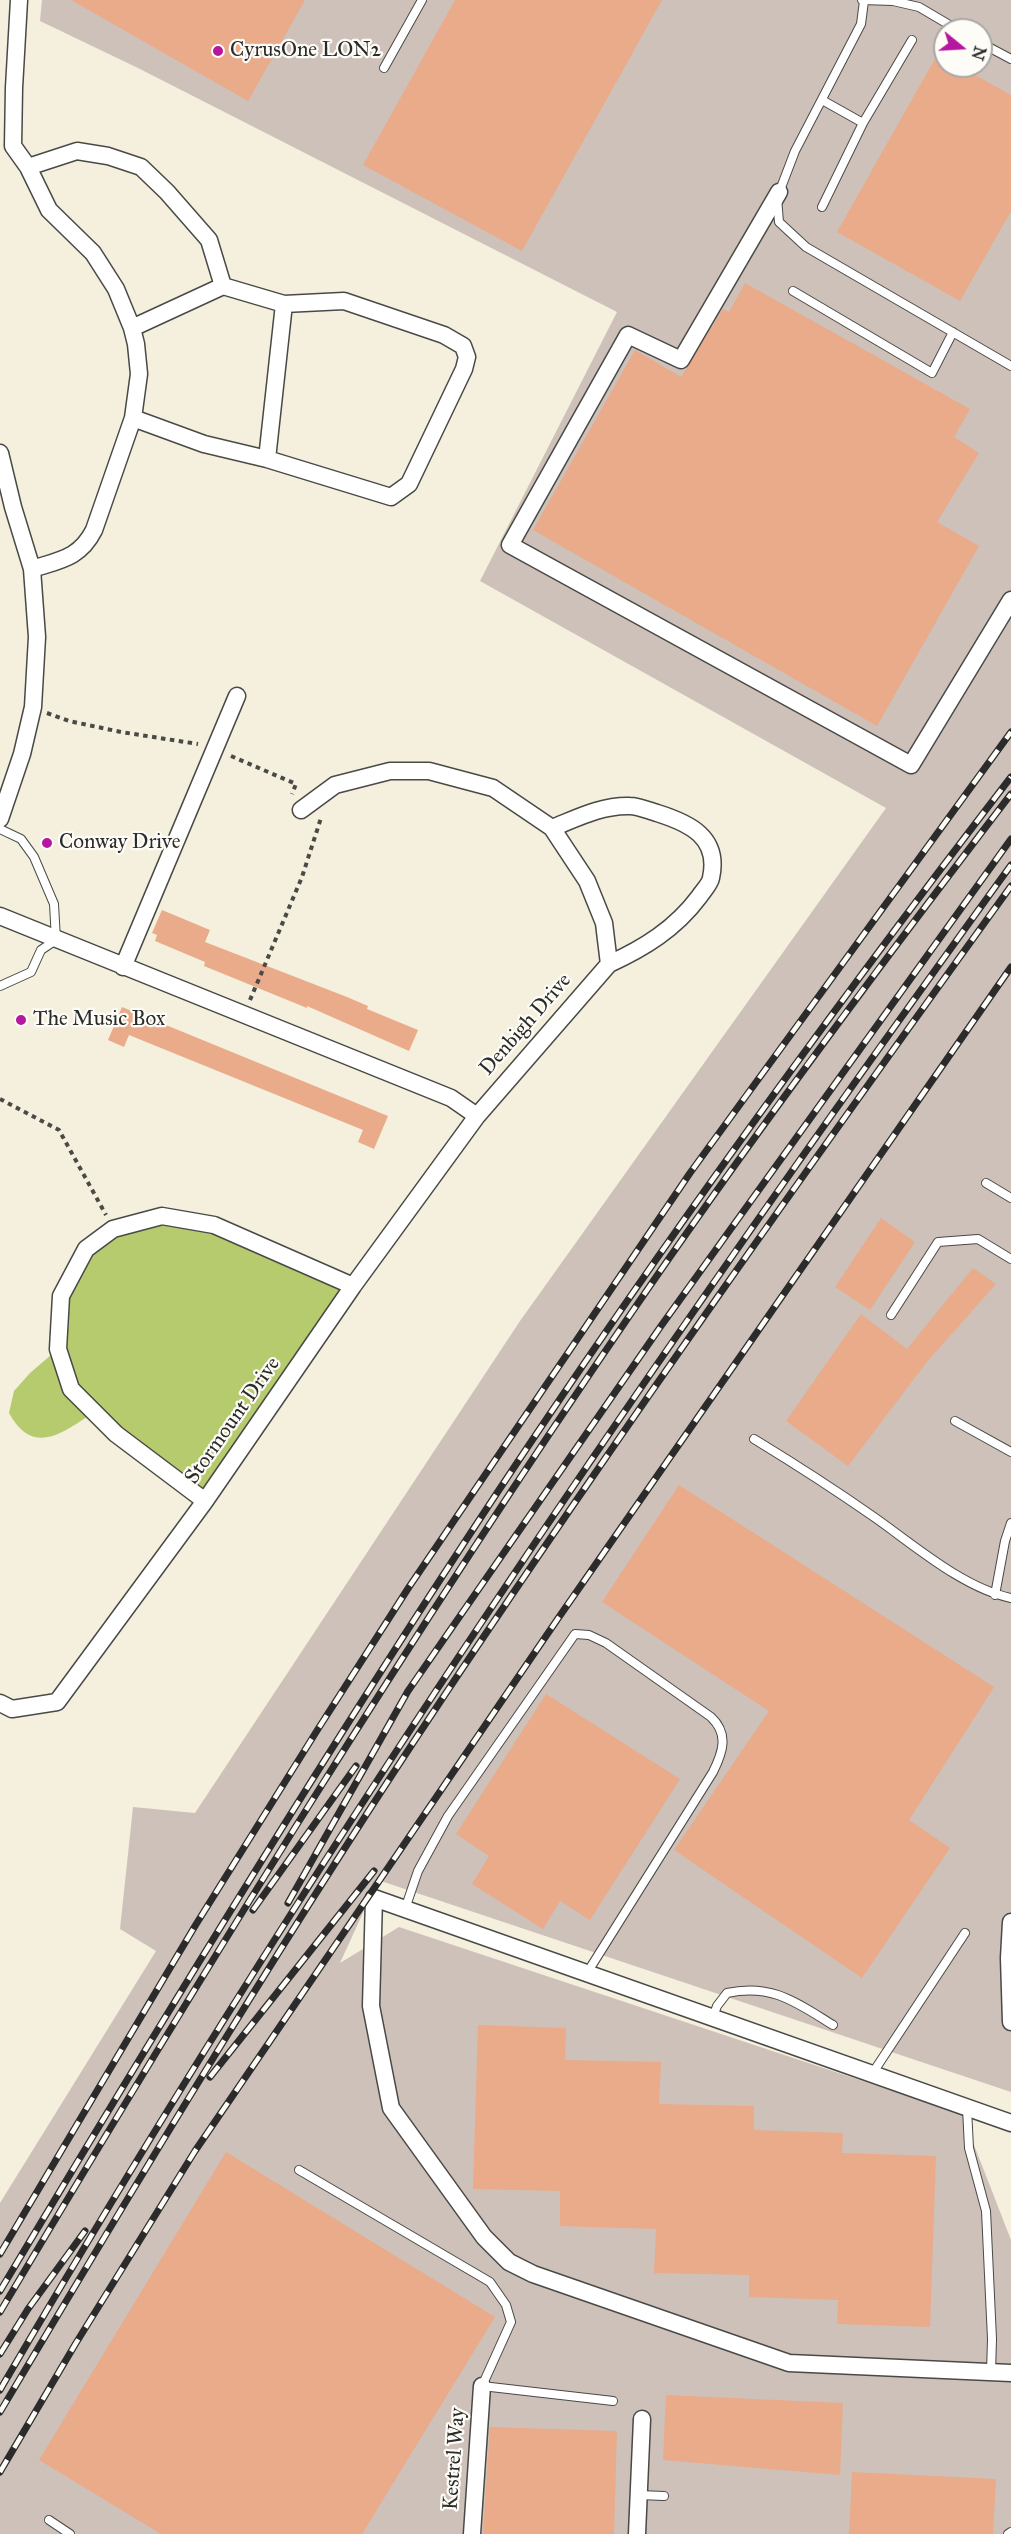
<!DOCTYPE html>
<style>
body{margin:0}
#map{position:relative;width:1011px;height:2534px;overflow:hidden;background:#f4f0dd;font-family:"IM FELL Great Primer",serif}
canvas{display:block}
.north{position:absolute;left:933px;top:18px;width:60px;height:60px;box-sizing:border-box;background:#fdfcf7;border:2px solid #a9a8a5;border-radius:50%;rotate:108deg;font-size:16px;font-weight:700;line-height:24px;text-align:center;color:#2b2b2b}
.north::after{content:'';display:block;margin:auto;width:21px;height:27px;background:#b5179e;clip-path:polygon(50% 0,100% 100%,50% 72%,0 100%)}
</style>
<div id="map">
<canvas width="1011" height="2534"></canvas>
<div class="north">N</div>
</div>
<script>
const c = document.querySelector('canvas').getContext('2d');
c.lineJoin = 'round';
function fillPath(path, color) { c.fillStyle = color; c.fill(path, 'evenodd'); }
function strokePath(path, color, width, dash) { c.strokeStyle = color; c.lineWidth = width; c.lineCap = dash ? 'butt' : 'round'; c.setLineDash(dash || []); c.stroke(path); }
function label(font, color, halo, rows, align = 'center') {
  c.font = font + ' "IM FELL Great Primer",serif'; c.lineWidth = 4.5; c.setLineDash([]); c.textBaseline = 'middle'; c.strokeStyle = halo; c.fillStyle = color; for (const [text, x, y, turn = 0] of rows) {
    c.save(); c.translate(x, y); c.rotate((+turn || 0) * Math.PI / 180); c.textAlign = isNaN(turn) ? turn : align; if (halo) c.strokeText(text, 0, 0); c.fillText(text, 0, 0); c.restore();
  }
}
fillPath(new Path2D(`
 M42 0H1011V2092L378 1880 340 1963 399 1927 962 2114 1011 2240V2534H0V2203L156 1951 120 1929 133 1807 195 1813 520 1321 886 808 480 581 617 312 138 68 40 21ZM945 30H981V66H945Z`), '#cec1b9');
fillPath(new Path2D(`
 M162 1216 214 1225 353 1286 205 1501 94 1412C63 1433 33 1457 9 1413L14 1391 30 1373 58 1349 61 1296 86 1249Z`), '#b6ca6e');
fillPath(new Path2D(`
 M71 0H305L248 101Z
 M455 0H662L522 251 363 165Z
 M945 41V66H959L1011 95V211L960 301 837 232Z
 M745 283 970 409 954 437 979 453 937 522 979 546 877 726 533 530 635 350 681 377 723 309 729 312Z
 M162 910 210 930 205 942 347 997 368 1006 367 1009 418 1030 409 1051 307 1006V1008L204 966 205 962 155 941 157 935 152 933Z
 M122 1007 388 1116 374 1149 358 1142 363 1130 156 1046 129 1035 124 1047 108 1040Z
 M881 1218 915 1242 870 1310 835 1287Z
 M973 1268 996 1284 926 1363 848 1466 786 1421 861 1314 907 1349Z
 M679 1485 994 1687 909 1820 950 1848 862 1978 674 1850 769 1711 602 1602Z
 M546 1694 680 1779 590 1920 560 1901 543 1929 472 1884 489 1856 456 1834Z
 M478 2025 566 2028 565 2060 661 2062 659 2104 754 2106V2130L843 2133 842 2153 936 2156 930 2327 837 2324 838 2300 749 2297V2275L654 2273 656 2229 560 2226V2191L473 2189Z
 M226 2152 495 2317 362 2534H161L39 2460Z
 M666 2395 843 2403 840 2475 663 2460Z
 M490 2427 617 2431 614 2534H483Z
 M852 2472 996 2479 993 2534H849Z`), '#e9ab8a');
const service = new Path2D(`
 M862 0 893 1 919 7 958 30
 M864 1 861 24 795 151 777 198 779 222 806 247 1011 366
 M981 43 1011 59
 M384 68 422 0
 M822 100 863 123
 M822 207 863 123 912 40
 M793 291 932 373 953 332
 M0 829 21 839 34 857 54 904 56 940 41 950 31 972 0 986
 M986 1183 1011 1198
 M891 1315 938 1242 978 1239 1011 1259
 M955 1421 1011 1452
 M754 1439C795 1464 834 1489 874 1517 914 1545 963 1588 1011 1598
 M995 1595 1005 1541 1011 1523
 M405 1909 418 1871 448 1816 575 1634 589 1635 606 1643 711 1717C729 1734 723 1752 713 1772L587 1973
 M713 2017 717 2006 727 1993C772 1983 797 2003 833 2025
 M872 2074 965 1933
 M967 2108 969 2148 986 2211 992 2339 991 2372
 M299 2170 490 2282 506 2305 511 2322 482 2386 613 2401
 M639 2495 664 2496
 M49 2520 70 2534
 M1008 2534 1011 2532`);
const minor = new Path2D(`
 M19 0 14 88 13 146 28 167 49 210 93 253 116 289 132 328 136 344 139 374 133 418 94 530C80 558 60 560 32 569
 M28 167 77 151 108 156 141 167 167 192 209 240 223 286
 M779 192 681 360 628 335 510 545 911 765 1011 600
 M132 328 223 286 284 304 344 301 444 335 463 346 467 357 464 369 409 484 391 497 267 459 204 444 133 418
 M0 453 13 507 32 569 37 637 33 707 22 754 0 819
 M267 459 284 304
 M552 828C577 818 602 805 630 806 639 806 649 811 657 813 689 823 720 837 711 878 710 884 703 891 699 897 675 929 644 948 609 964
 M0 916 451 1098 477 1116
 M123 967 237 696
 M205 1501 116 1434 71 1389 58 1349 61 1296 86 1249 113 1229 162 1216 214 1225 353 1286
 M0 1703 12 1709 57 1702 205 1501 353 1286 477 1116 609 964 604 923 587 881 552 828 493 788 429 771H390L335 785 301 810
 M1011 1922 1009 1958 1011 2022
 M1011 2123 374 1898 371 2006 391 2108 484 2237 509 2262 533 2274 789 2363 1011 2373
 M472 2534 482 2386
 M637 2534 642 2419`);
strokePath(service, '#494946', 10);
strokePath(minor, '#494946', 19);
strokePath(new Path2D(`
 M47 713 69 721 121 732 198 744
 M231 756 296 784 292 794
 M250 1000 302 877 321 818
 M0 1099 59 1130 106 1215`), '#494946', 4, [4.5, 4.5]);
strokePath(service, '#fff', 8);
strokePath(minor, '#fff', 16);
const rail = new Path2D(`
 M288 1903 408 1691 661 1326 1011 839
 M253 1910 356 1766
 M210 2077 374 1871
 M0 2254 195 1926 318 1729 409 1587 690 1173 1011 732
 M0 2291C152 2037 306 1784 468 1537 639 1276 821 1024 1011 777
 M0 2312C202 1973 409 1637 632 1312 753 1135 881 964 1011 794
 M0 2354 28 2309 85 2231
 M0 2390C307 1863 653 1359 1011 865
 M0 2412C144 2170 290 1927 446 1693 628 1420 819 1152 1011 886
 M0 2472 76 2343 195 2151 559 1617 1011 967`);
strokePath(rail, '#2b2b2b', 7);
strokePath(rail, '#fdfcf7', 4.5, [14]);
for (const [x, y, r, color] of [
 [218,51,6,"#b5179e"],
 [47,843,6,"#b5179e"],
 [21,1020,6,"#b5179e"]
]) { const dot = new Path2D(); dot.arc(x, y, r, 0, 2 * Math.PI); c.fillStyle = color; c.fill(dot); strokePath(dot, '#fdfcf7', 2); }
label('21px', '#2b2b2b', '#fdfcf7', [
 ["CyrusOne LON2",230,51],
 ["Conway Drive",59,843],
 ["The Music Box",33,1020]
], 'left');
label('21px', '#2b2b2b', '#fdfcf7', [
 ["Denbigh Drive",526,1025,-49],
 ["Stormount Drive",233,1421,-55],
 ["Kestrel Way",455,2459,-86]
]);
</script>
